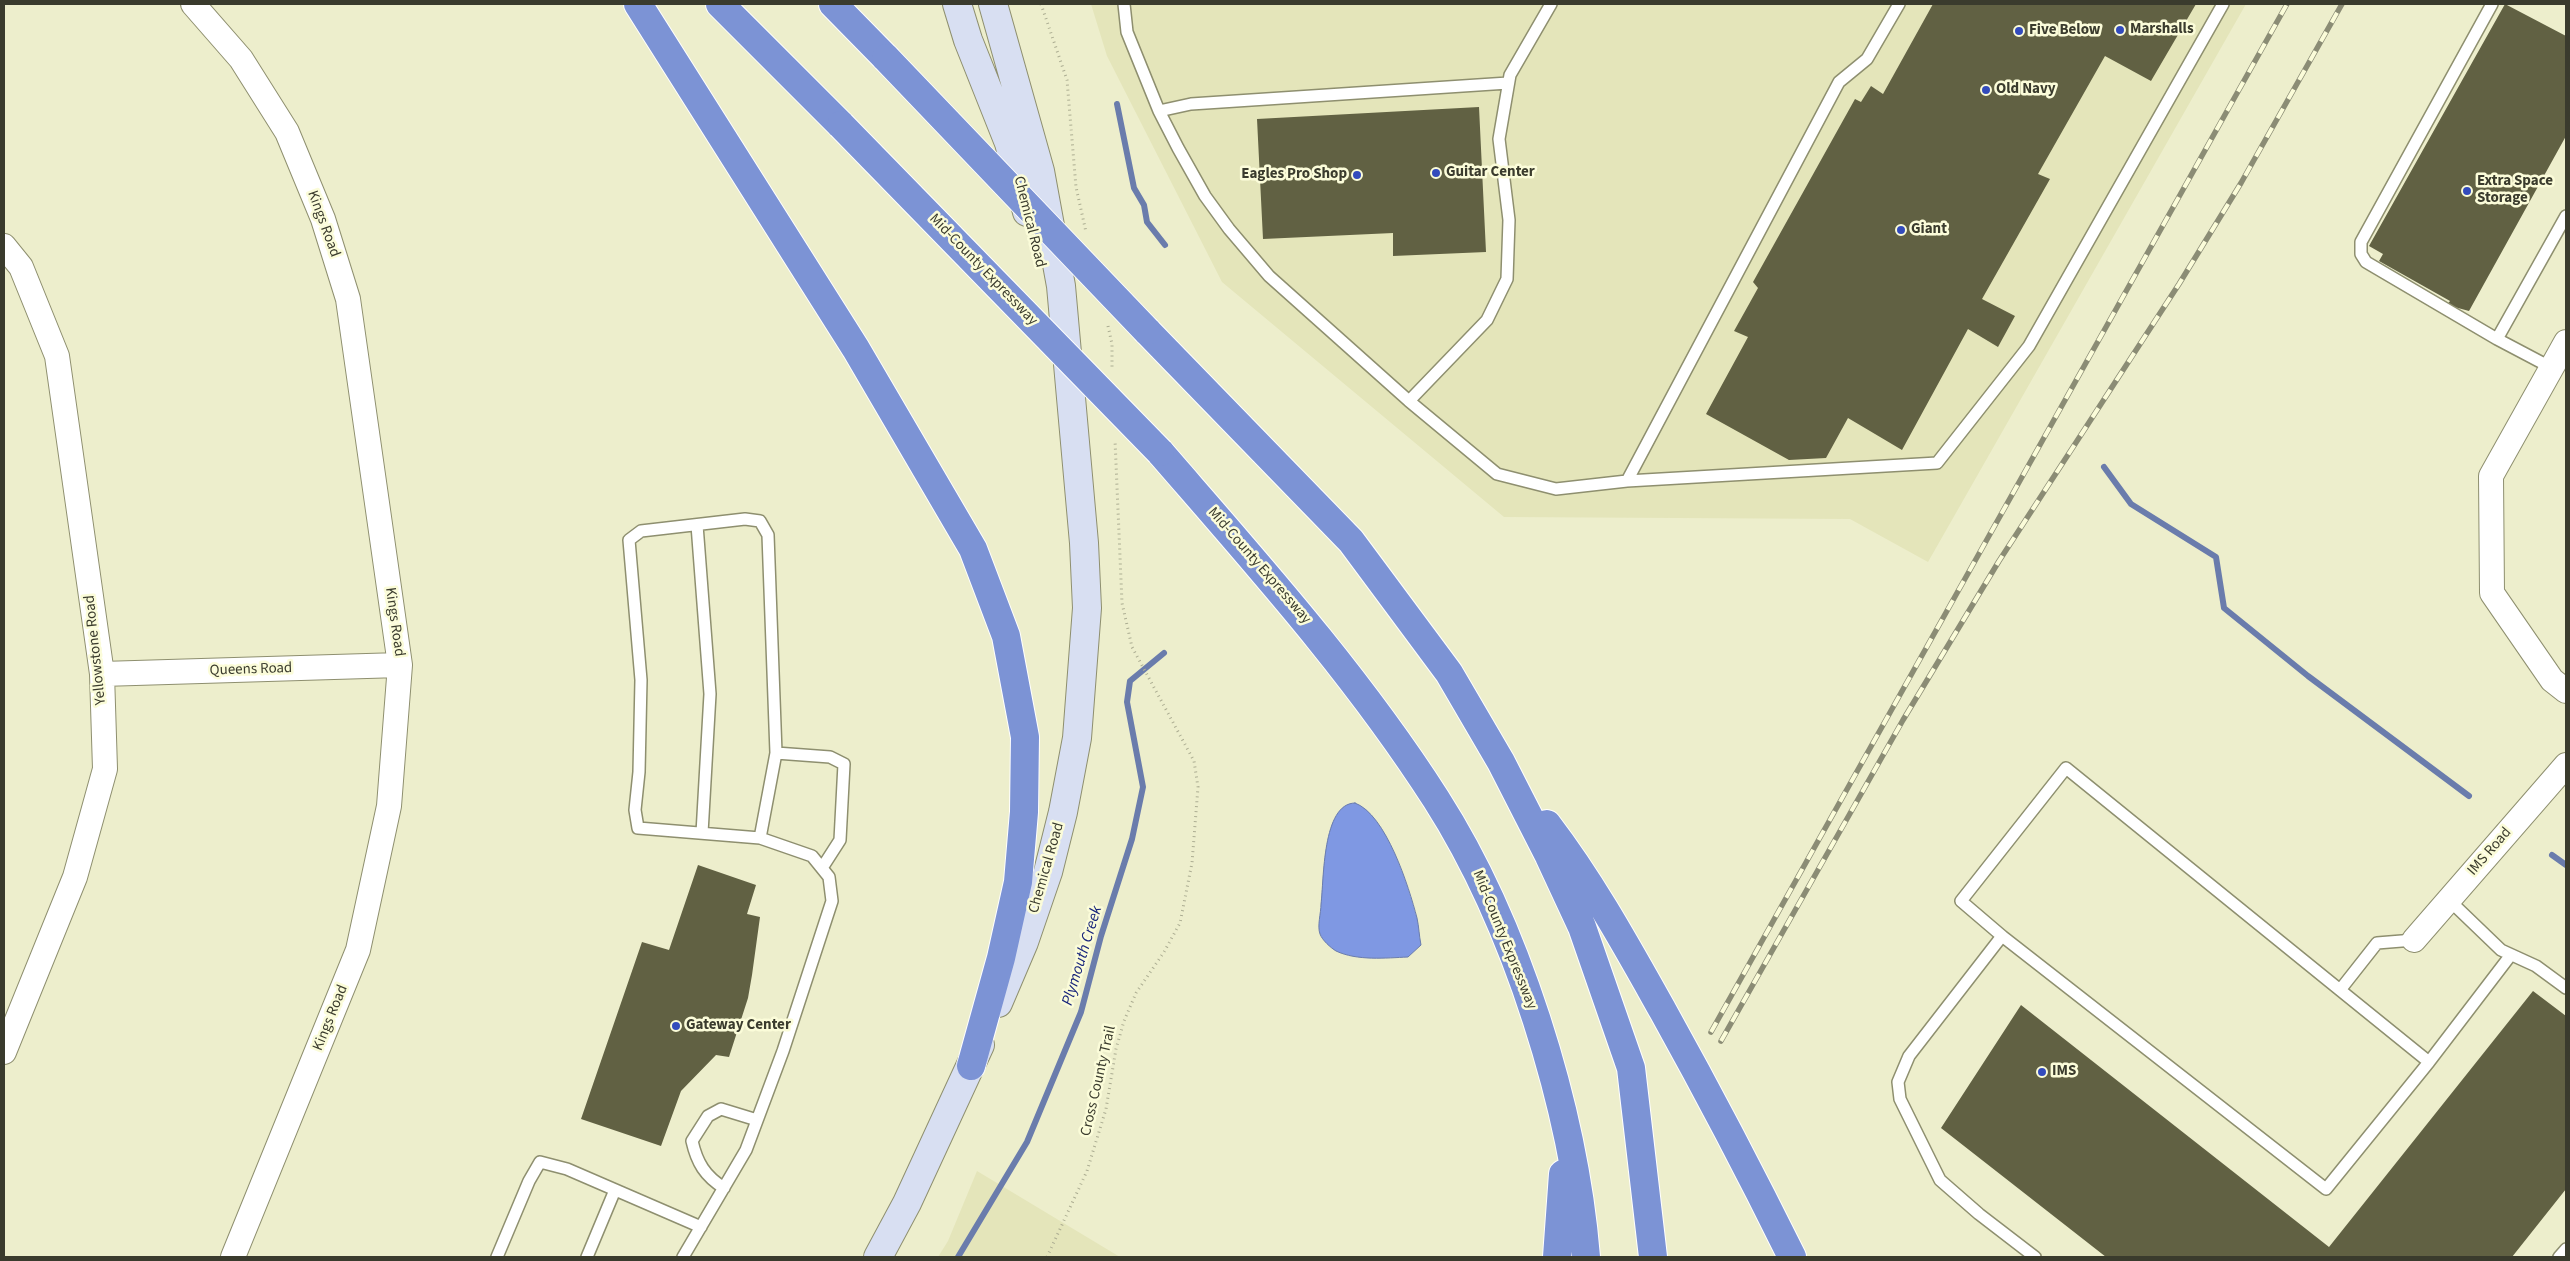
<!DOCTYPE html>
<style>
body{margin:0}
#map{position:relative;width:2570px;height:1261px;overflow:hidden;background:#edeecc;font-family:"Source Sans 3",sans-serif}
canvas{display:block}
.frame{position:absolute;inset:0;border:5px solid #3a3b2d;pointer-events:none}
</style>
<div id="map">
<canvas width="2570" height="1261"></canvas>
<div class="frame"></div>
</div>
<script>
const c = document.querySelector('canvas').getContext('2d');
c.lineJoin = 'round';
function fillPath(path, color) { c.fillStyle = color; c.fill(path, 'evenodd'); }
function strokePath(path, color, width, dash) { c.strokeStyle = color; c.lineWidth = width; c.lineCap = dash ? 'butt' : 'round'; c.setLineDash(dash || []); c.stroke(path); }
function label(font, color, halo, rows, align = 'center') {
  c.font = font + ' "Source Sans 3",sans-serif'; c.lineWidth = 5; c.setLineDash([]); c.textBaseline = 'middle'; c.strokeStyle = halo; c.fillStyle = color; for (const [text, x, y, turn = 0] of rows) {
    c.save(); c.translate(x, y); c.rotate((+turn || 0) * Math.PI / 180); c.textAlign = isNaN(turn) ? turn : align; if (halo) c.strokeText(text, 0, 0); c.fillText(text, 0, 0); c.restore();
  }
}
fillPath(new Path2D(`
 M1091 4H2246L1928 562 1850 519 1504 517 1222 282 1107 56Z
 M977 1171 1120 1257H938L948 1241Z`), '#e4e5ba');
const water = new Path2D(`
 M1355 803C1386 814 1409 887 1417 918 1419 927 1419 935 1421 945L1408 957C1386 958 1357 961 1336 951 1331 948 1322 940 1320 934 1317 926 1321 913 1321 904 1324 880 1322 803 1355 803Z`);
fillPath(water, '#7f98e3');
strokePath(water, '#6a7cac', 1);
strokePath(new Path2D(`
 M1117 104 1134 188 1144 205 1147 222 1165 245
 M2104 467 2131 504 2216 557 2224 608 2308 676 2469 796
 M2552 855 2566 865
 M958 1257 1027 1142 1081 1012 1101 936 1132 839 1143 787 1127 702 1130 681 1164 653`), '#6a7cac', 6);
fillPath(new Path2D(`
 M1933 4H2196L2151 81 2105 56 2038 174 2050 179 1982 299 2015 316 1998 347 1968 329 1902 450 1848 418 1826 458 1789 460 1706 414 1748 337 1734 331 1758 288 1753 282 1855 99 1861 102 1871 86 1883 94Z
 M2505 4 2566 36V136L2469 311 2447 305 2450 301 2379 261 2383 254 2369 246Z
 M1479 107 1486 252 1393 256V233L1263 239 1257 119Z
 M698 865 756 885 747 914 760 917 752 975 748 998 729 1057 716 1055 681 1091 661 1146 581 1119 642 942 669 950Z
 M2533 991 2566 1016V1189L2512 1257H2106L1941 1128 2021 1005 2329 1247Z`), '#616143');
const service = new Path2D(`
 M1124 4 1127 32 1159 111 1178 148 1205 196 1229 229 1269 276 1409 401 1497 474 1556 489 1627 481 1839 82 1867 59 1899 4
 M2492 4 2361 242V254L2366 262 2497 339 2552 368
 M1159 111 1191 104 1508 83
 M2497 339 2566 216
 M1409 401 1487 320 1507 279 1509 220 1499 139 1510 75 1551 4
 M1627 481 1937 463 2029 346 2223 4
 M697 525 710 694 702 833
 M776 753 830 757 844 764 840 840 822 868
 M2449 900 2501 950 2536 966 2566 988
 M2002 936 2326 1189 2429 1062
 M2340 990 2429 1062 2510 956
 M724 1188C705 1176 697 1163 692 1141L708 1116 721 1109 757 1120
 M497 1257 529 1181 540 1162 567 1169 701 1227
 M587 1257 615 1190
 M683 1257 746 1150 783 1051 832 901 829 877 812 856 760 838 638 828 635 810 639 772 641 680 629 540 641 531 745 519 760 521 768 535 776 753 760 838
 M2035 1257 1979 1214 1940 1180 1900 1099 1898 1082 1909 1056 2002 936 1961 901 2066 768 2340 990 2377 943 2414 940
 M2559 1257 2566 1249`);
const minor = new Path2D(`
 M193 4 241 59 287 132 323 219 348 299 400 665 389 806 358 950 233 1257
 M4 246 21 267 57 356 102 674 105 769 75 877 4 1052
 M2566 342 2491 476 2492 593 2552 680 2566 691
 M102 674 400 665
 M2414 940 2566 765`);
const secondary = new Path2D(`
 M957 4 968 40 1009 143 1027 212
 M993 4 1040 171 1061 286 1084 543 1087 608 1077 738 1063 812 1048 872 1024 942 998 1003
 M878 1257 907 1203 980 1045`);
const motorway = new Path2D(`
 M638 4 856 349 973 549 1006 636 1025 737 1024 812 1018 882 1001 958 971 1066
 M720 4 841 125
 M833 4 886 58
 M1147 331 1351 541 1449 673 1501 762 1549 856 1582 927 1631 1068 1653 1257
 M1160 452C1257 564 1356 674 1436 799 1516 924 1574 1109 1586 1257
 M1547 824C1592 883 1627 947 1663 1011 1708 1092 1751 1174 1792 1257
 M1557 1257 1563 1174`);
strokePath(service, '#8e8f6f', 14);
strokePath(minor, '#8e8f6f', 26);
strokePath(secondary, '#8e8f6f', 30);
strokePath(motorway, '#fff', 30);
strokePath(new Path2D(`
 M1041 4 1067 80 1076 187 1086 232
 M1108 326 1112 344V369
 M1047 1257 1087 1171 1106 1109 1116 1049 1124 1021 1136 993 1164 952 1180 923 1192 863 1198 787 1194 761 1132 647 1122 603 1115 440`), '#acad92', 3, [1, 4]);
strokePath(service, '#fff', 11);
strokePath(minor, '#fff', 24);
strokePath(secondary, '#d8dff2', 28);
strokePath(motorway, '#7c93d5', 28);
const rail = new Path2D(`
 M1711 1032 2287 4
 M1721 1041 1903 720 1999 561 2179 284 2241 183 2342 4`);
strokePath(rail, '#8b8c75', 5.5);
strokePath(rail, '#fbfcd9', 4, [11]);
const motorwayBridge = new Path2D(`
 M886 58 1147 331
 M841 125 1160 452`);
strokePath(motorwayBridge, '#fff', 30, []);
strokePath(motorwayBridge, '#7c93d5', 28);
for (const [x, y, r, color] of [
 [2120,30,5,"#334bbc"],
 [2019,31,5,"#334bbc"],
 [1986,90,5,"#334bbc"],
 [1436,173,5,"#334bbc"],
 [1357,175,5,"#334bbc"],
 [2467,191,5,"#334bbc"],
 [1901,230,5,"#334bbc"],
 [676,1026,5,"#334bbc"],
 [2042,1072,5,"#334bbc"]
]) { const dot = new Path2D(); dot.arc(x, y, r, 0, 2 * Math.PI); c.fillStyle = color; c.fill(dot); strokePath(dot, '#fbfcd9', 2); }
label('bold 15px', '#3a3b2d', '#fbfcd9', [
 ["Marshalls",2130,30],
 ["Five Below",2029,31],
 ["Old Navy",1996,90],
 ["Guitar Center",1446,173],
 ["Eagles Pro Shop",1347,175,"right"],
 ["Extra Space",2477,182],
 ["Storage",2477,199],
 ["Giant",1911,230],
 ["Gateway Center",686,1026],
 ["IMS",2052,1072]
], 'left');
label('15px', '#3a3b2d', '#fbfcd9', [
 ["Chemical Road",1029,222,76],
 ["Kings Road",323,224,70],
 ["Mid-County Expressway",983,270,46],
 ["Mid-County Expressway",1259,566,49],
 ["Kings Road",394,622,82],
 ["Yellowstone Road",96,650,-96],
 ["Queens Road",251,670,-2],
 ["IMS Road",2490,852,-49],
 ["Chemical Road",1047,868,-74],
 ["Mid-County Expressway",1504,940,68],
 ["Kings Road",331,1018,-68],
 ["Cross County Trail",1099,1081,-77]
]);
label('italic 16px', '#18257b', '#fbfcd9', [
 ["Plymouth Creek",1083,956,-73]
]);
</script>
